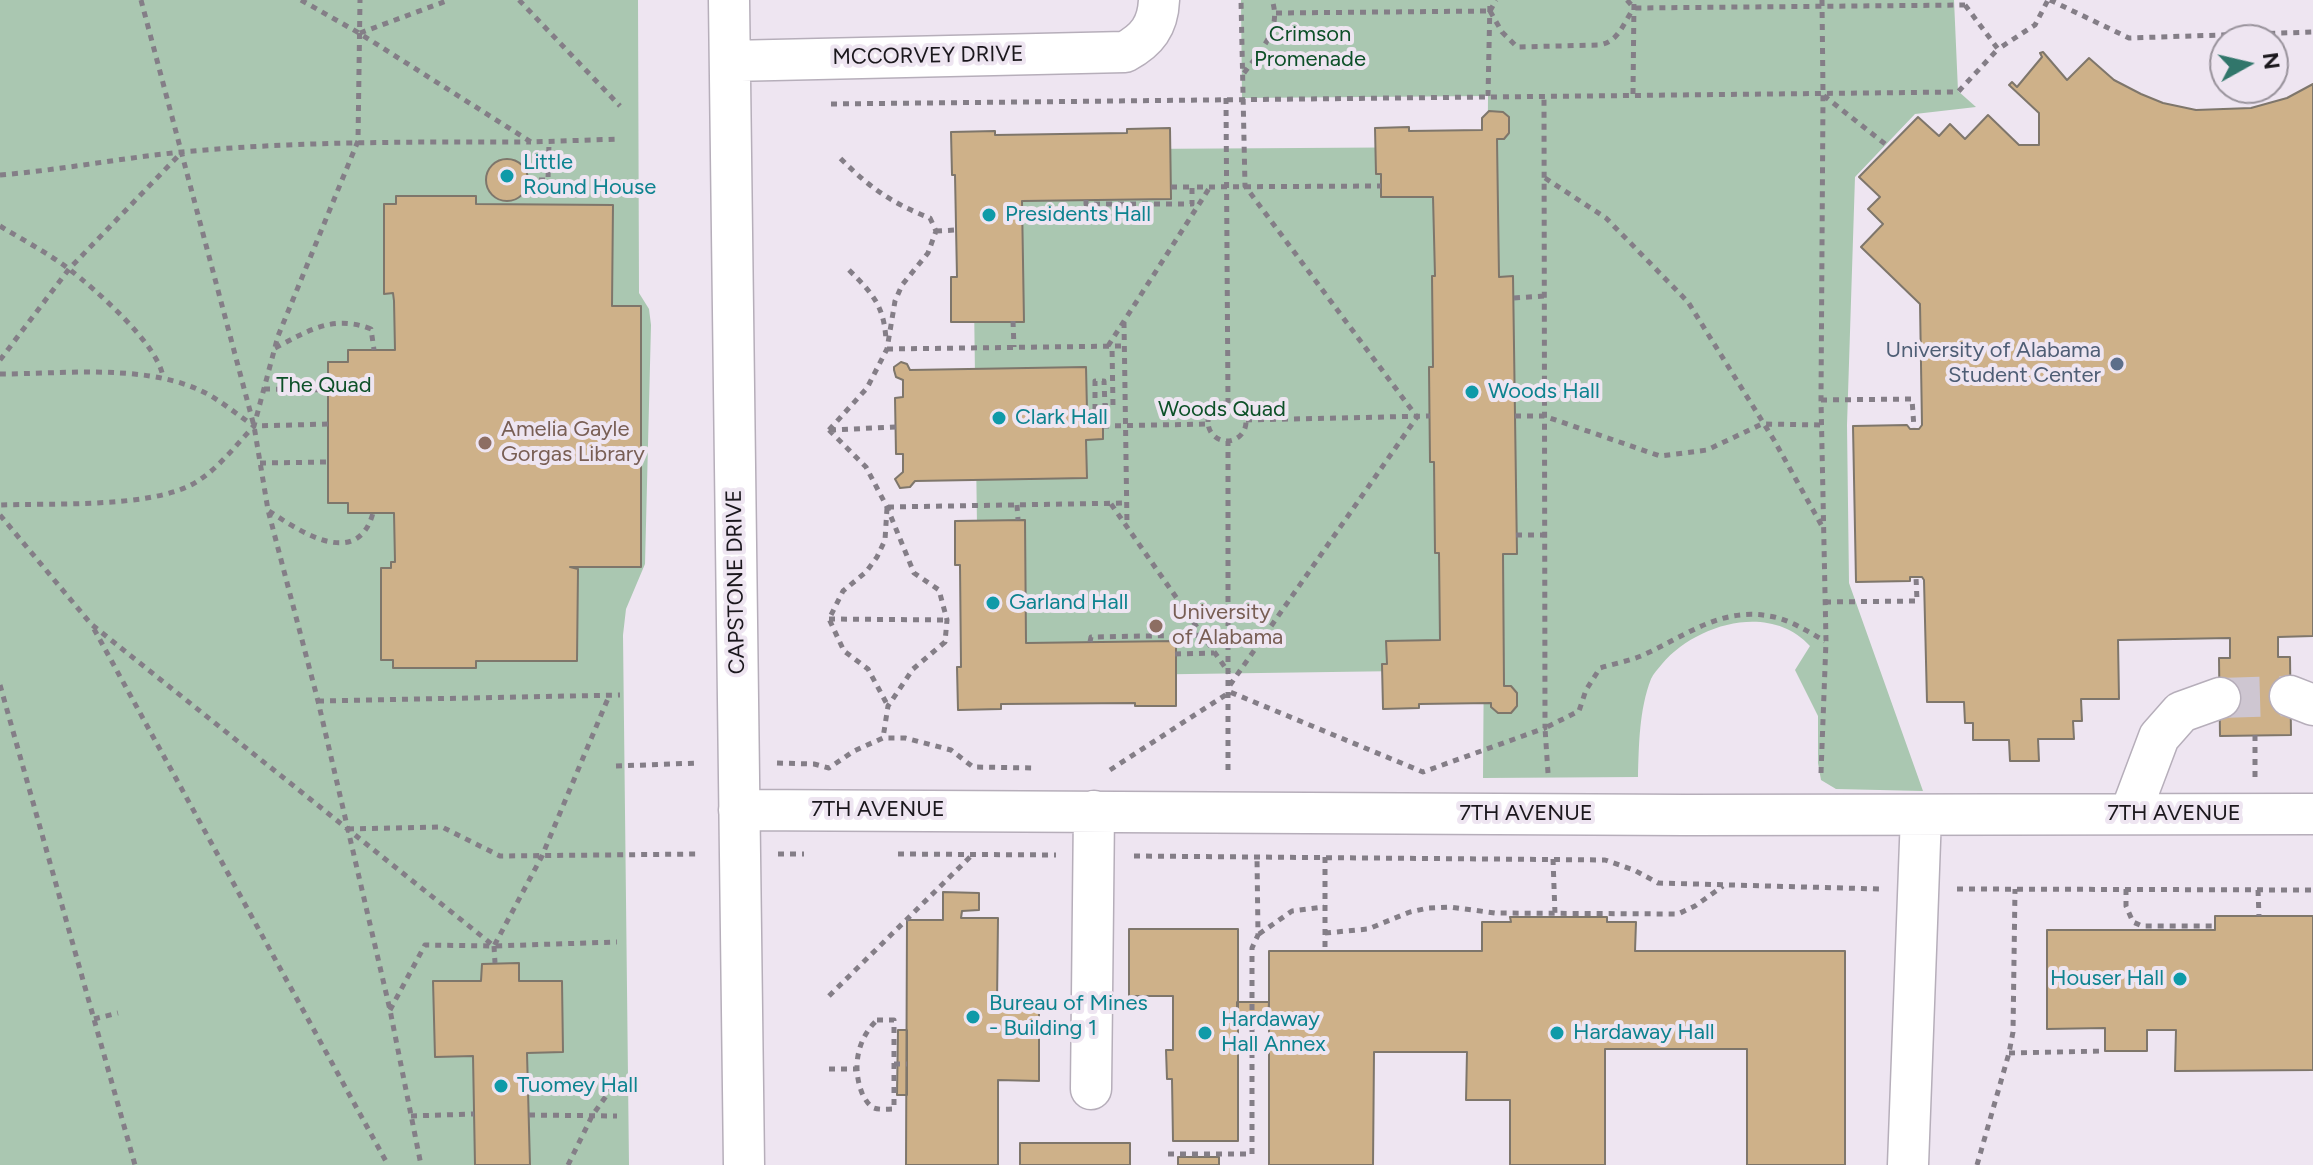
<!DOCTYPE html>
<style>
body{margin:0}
#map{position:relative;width:2313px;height:1165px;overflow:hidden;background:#eee5f1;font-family:Figtree,sans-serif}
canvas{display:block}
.north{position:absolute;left:2209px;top:24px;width:80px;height:80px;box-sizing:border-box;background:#eee5f1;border:2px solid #99939c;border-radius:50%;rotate:82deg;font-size:22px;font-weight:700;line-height:32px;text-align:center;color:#1a171c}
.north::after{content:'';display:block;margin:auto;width:28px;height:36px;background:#31766b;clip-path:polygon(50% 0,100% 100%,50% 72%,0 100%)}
</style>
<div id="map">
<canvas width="2313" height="1165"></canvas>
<div class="north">N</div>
</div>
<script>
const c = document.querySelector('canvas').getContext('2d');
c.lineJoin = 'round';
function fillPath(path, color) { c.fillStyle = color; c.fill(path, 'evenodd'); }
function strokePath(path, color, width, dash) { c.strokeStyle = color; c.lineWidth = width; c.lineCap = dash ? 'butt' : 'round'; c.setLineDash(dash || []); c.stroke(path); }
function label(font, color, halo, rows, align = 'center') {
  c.font = font + ' Figtree,sans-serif'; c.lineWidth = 8; c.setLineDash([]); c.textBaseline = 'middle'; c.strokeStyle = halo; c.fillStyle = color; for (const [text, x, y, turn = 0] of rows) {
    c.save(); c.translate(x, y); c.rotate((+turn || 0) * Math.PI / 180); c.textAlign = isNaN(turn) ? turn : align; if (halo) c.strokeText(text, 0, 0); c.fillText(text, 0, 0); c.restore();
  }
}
fillPath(new Path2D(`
 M0 0H638L639 293 649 309 651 325 645 564 626 609 623 635 629 1165H0Z
 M1241 0H1954L1958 91 1976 107 1915 114 1855 177 1847 425 1849 583 1923 791 1836 789 1821 780 1818 763V716L1795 670 1810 646C1770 602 1696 624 1662 664 1658 669 1653 674 1651 679 1639 710 1639 745 1638 777L1483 778 1488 96 1242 98Z
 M1464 147 1472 670 979 677 972 150Z`), '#aac7b1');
const building = new Path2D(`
 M2043 52 2067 80 2089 58 2114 80 2141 94 2163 103 2196 110 2251 108 2287 98 2313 84V636L2278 637V657H2290L2291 735 2220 736 2219 658H2230V638L2118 640 2119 699H2081L2082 721H2073L2074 739H2038L2039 761H2010L2009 740H1973V723H1965L1964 702H1927L1924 580 1922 577H1910V581L1856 582 1853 426 1907 425 1910 429H1919L1922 425 1920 304 1861 247 1883 224 1868 209 1880 197 1859 177 1918 117 1939 136 1950 124 1965 139 1988 115 2019 145H2039V113L2009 85 2012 82 2017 87 2042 57 2040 53Z
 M1489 111 1503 112 1509 117V133L1504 139H1497L1499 277 1513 276 1515 416 1517 554H1503L1504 686H1511L1517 693V706L1511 713H1498L1491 707V703L1419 704V708L1383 709 1382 664H1387L1386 641 1440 640 1439 553H1435L1434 462H1430L1429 367H1433L1432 276H1435L1433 197H1381V174H1376L1375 128 1409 127V131L1482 130V118Z
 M1170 128 1171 199 1022 201 1024 322H951V277H957L955 175H952L951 132 995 131V135L1127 133V129Z
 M486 180a21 21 0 1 1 42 0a21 21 0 1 1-42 0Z
 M396 196H476V204L613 205 612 306H641V567H570L578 569 577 661H476V668H393V660H381V568H391V562H395L394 513H348V503H328V362H348V350H395L394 301 393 293 384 294V204H396Z
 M901 362 907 364 910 370 1086 367 1087 410H1103V439L1086 440 1087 478 915 481 910 487 900 488 895 479 903 472V454H896L895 398 903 397V380L896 377 894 370V367Z
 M1025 520 1026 643 1176 641V706H1135V703L1001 704V709L958 710 957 667H961L960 565H955V521Z
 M943 892 979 893V910L962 911 961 918H998L997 1004H1039V1081L998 1080V1165H906L907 920H943Z
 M2215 916H2313V1070L2175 1071 2176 1030H2147V1051H2105V1028L2047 1029V930H2215Z
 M1510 917H1607V922H1636L1635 951H1845V1165H1747V1049H1605V1165H1510V1100H1466L1467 1052H1374L1373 1165H1269V951H1482V922H1511Z
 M1129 929H1238V1141H1173L1172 1079H1167L1166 1050H1173V996H1129Z
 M519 963V981H562L563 1052 527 1053 530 1165H475L473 1056 435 1057 433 981H481L482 964Z
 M1237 1002H1269L1268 1017H1237Z
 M898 1030H907V1095H897Z
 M1020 1143H1130V1165H1020Z
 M1178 1157H1219V1165H1178Z`);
fillPath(building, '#ceb189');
strokePath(building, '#7e766b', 2);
strokePath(new Path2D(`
 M2220 698 2290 696`), '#cec6d1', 40, [40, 20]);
const minor = new Path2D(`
 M729 0 744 1165
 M730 61 1125 52C1147 40 1158 26 1159 0
 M2290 696 2313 705
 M739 810 1686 815 2313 814
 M2130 814 2159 737 2181 712 2220 698
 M1091 1089 1094 811
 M1908 1165 1921 815`);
strokePath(minor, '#b6aeba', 43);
strokePath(new Path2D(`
 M141 0 254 426 268 510 318 701 390 1010 421 1165
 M301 0 359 33 531 142 620 139
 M519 0 620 106
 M1627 0 1634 8 1965 5
 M1822 0 1823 95 1889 147
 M2050 0 2129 38 2313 32
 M1965 5 1998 49 2035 25 2048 0
 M1490 11 1502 32 1517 47 1599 45C1619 42 1623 23 1634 8
 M1490 11 1496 0
 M1276 13 1490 11
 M360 33 449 0
 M1244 73C1261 50 1282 29 1272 0
 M1633 94 1634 0
 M1488 96 1490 0
 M1226 98 1228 403
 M831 104 1958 92 1998 49
 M0 175C61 170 121 158 182 152 298 141 414 142 531 142
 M1545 178 1606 218 1688 302 1774 440 1823 528
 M527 180H548L549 143
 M1171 187H1192
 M1086 200V204H1192V187L1381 186
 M0 226C23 240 48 253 69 269 96 290 158 344 163 377
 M936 231 956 230
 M849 270C872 293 884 305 886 340
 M1514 298 1545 296
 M1013 321 1014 347
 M1124 322 1127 525
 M1108 346 1210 187
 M275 348C308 331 333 314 371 329L374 350
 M887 349 1124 346
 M0 360 69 269 181 153
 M0 374C61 374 140 364 197 389 217 397 236 414 254 426 235 446 216 472 191 485 146 508 52 503 0 505
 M264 389 328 390
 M1821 400 1912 399 1914 428
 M1208 422a19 19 0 1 1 38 0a19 19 0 1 1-38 0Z
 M1095 410V381H1104L1105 406H1113L1112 346
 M1515 416H1544L1660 456 1707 450 1762 424 1822 425
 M1246 420 1430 416
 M328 424 254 426 278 336 358 141 360 0
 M1103 426 1208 424
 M829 430 866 467 887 507 914 573 939 590 947 620 945 642 913 669 888 706 883 738
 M829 430 867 388 887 349 895 301 902 285 928 253 936 231 930 218C891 203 869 187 840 158
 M830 430 896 427
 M260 463 328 462
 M1111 504 1229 673
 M1017 505 1018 520
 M888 507 1127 503
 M887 508 885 540 877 557 866 572 843 591 829 619 844 651 868 669 888 706
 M269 511C298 530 357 571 373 513
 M0 515 91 624 494 946 617 942
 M1516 535H1544
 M1825 602 1917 601 1916 577
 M829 619 947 620
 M94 629 388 1165
 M1090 642 1091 637 1202 635
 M1175 654 1214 653
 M0 685 135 1165
 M1230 685 1417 417 1245 186 1241 0
 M318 701 620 695
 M2255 735V777
 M777 763 814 764 829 768 854 751 883 738H905L951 750 973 767 1034 768
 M616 766 699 763
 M1110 770 1230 692 1423 772 1545 728 1544 95
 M1228 770V441
 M1548 773 1545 728 1579 711 1586 690 1600 668C1613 664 1628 661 1641 656 1684 637 1720 607 1769 616 1789 619 1807 631 1825 641
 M1821 773 1826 641 1821 400 1823 95
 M348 829 442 827 500 856 700 854
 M778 854H804
 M898 854 1056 855
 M1134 856 1605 860 1634 870 1658 883 1879 889
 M1325 857V951
 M1553 859 1555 914
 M1957 889 2313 890
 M2126 889V906L2133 922 2142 926H2215
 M2258 890 2259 916
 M1325 933 1368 929 1410 912 1428 908 1450 907 1495 913 1678 914 1695 906 1723 886
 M1259 934 1292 911 1324 907
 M494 946 495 963
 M829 996 971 856
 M390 1010 425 945 494 946 542 856 609 696
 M94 1019 118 1013
 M877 1020H894V1109C887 1109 880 1110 874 1108 868 1105 865 1099 862 1093 852 1068 857 1039 877 1020Z
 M2009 1053 2105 1051
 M894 1064H907
 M829 1069H856
 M529 1115 617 1116
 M411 1116 474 1114
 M1168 1154H1252V948L1258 935 1257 857
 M568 1165 592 1116 616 1082
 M1977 1165 2009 1053 2013 1032 2015 889`), '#847e87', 5, [6, 6]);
strokePath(minor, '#fff', 40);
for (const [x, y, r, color] of [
 [507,176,8,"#0f9aa8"],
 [989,215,8,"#0f9aa8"],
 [2117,364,8,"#5c6f8a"],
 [1472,392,8,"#0f9aa8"],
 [999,418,8,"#0f9aa8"],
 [485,443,8,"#8d6e63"],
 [993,603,8,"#0f9aa8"],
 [1156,626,8,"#8d6e63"],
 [2180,979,8,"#0f9aa8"],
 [973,1017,8,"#0f9aa8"],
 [1205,1033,8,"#0f9aa8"],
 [1557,1033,8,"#0f9aa8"],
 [501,1086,8,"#0f9aa8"]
]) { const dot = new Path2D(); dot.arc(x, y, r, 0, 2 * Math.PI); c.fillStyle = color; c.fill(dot); strokePath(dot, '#eee5f1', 3); }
label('22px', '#0d5028', '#eee5f1', [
 ["Crimson",1310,35],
 ["Promenade",1310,60],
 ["The Quad",324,386],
 ["Woods Quad",1222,410]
]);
label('22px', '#1a171c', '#eee5f1', [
 ["MCCORVEY DRIVE",928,56,-1],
 ["CAPSTONE DRIVE",736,582,-91],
 ["7TH AVENUE",878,810],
 ["7TH AVENUE",1526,814],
 ["7TH AVENUE",2174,814]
]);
label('22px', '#0d838f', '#eee5f1', [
 ["Little",523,163],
 ["Round House",523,188],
 ["Presidents Hall",1005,215],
 ["Woods Hall",1488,392],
 ["Clark Hall",1015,418],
 ["Garland Hall",1009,603],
 ["Houser Hall",2164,979,"right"],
 ["Bureau of Mines",989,1004],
 ["- Building 1",989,1029],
 ["Hardaway",1221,1020],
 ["Hall Annex",1221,1045],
 ["Hardaway Hall",1573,1033],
 ["Tuomey Hall",517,1086]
], 'left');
label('22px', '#4e5e75', '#eee5f1', [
 ["University of Alabama",2101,351],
 ["Student Center",2101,376]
], 'right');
label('22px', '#785e54', '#eee5f1', [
 ["Amelia Gayle",501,430],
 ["Gorgas Library",501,455],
 ["University",1172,613],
 ["of Alabama",1172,638]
], 'left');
</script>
